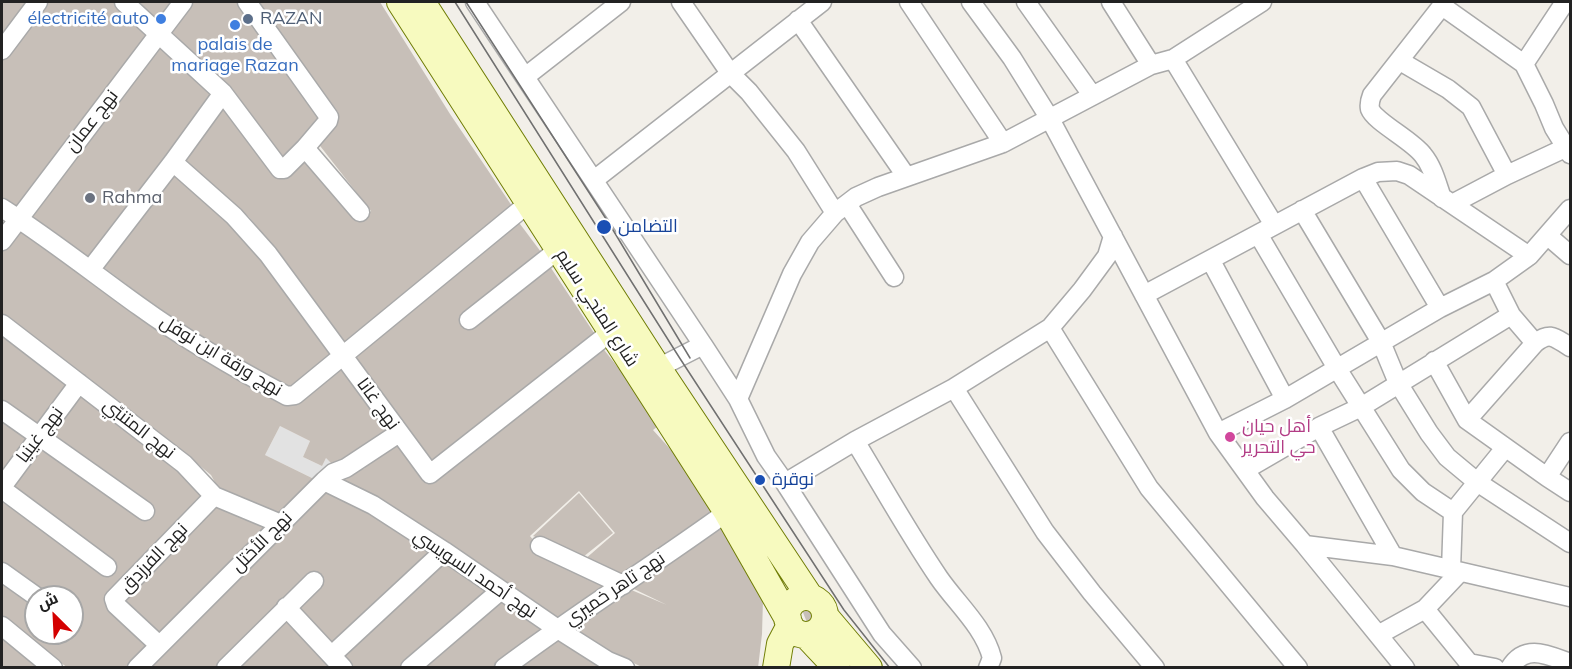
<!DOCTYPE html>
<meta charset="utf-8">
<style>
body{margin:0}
#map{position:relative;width:1572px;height:669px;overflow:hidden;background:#f2efe9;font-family:Mulish,Cairo,sans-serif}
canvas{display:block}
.frame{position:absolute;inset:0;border:3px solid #222;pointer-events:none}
.north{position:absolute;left:24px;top:585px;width:60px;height:60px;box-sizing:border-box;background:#fff;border:2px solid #a7a7a7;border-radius:50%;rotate:336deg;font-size:16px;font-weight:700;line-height:24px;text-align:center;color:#222}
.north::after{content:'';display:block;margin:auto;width:21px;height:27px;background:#d40000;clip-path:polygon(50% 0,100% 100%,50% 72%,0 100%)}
</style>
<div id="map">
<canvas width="1572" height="669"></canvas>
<div class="frame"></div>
<div class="north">ش</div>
</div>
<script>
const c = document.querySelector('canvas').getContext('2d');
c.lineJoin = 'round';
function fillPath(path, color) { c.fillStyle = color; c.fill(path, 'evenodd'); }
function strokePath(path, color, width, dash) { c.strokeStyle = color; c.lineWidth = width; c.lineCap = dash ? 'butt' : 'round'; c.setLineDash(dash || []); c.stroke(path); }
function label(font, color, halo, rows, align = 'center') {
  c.font = font + ' Mulish,Cairo,sans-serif'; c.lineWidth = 5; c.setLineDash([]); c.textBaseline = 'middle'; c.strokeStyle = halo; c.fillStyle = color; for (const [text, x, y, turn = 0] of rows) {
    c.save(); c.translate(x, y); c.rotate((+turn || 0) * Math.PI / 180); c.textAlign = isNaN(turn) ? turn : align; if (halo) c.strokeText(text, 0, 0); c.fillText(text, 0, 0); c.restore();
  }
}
fillPath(new Path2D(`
 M280 426 310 441 303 457 322 466 326 458 334 466 316 480 265 455Z`), '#e2e2e2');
fillPath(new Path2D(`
 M2 2H29L2 39Z
 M44 2H120L155 31 16 212 2 202V60Z
 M137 2H179L161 26Z
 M192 2H244L324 119 284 163 232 88 226 87 171 31Z
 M250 2H380L450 114 514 209 345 346 293 272 249 217 181 156 223 101 282 179 308 154 360 219 371 211 317 142 338 112Z
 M163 45 220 92 90 259 28 217Z
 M179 170 241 225 338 353 290 389 212 345 142 296 102 266Z
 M517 220 544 256 460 321 466 329 549 265 596 336 434 466 347 352Z
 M19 222 276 394 342 363 393 433 334 466 326 458 322 466 303 457 310 441 280 426 265 455 316 480 279 516 218 488 211 475 160 433 2 321V245Z
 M2 331 72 384 38 430 2 403Z
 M601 346 662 423 653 430 690 471 719 517 625 579 584 560 615 533 579 491 530 536 534 541 531 545 611 586 555 622 337 480 341 475 365 468 366 461 398 439 433 484Z
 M83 391 208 495 106 602 152 645 131 668H68L2 619V576L36 601V633H72V623L76 619 72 616V597H44L2 565V494L44 433Z
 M2 416 32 439 2 480Z
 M327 487 438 551 336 650 293 608 223 668H150L299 519Z
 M579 493 613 533 583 557 533 536Z
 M214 500 270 524 159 641 117 600Z
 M723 524 763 599 762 634 758 668H644L592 643 566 628 629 589 667 605 632 588Z
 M445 555 494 591 407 668H348L337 655Z
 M502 598 548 628 497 668H419Z
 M817 603 824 617 808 625 802 610Z
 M285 612 338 668H243L237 661Z
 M2 630 49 668H2Z
 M555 633 603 662 600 668H511Z`), '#c7bfb8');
const street = new Path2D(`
 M124 2 223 93 280 169H284L305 148 360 212
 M247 2 329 117 328 121 305 148
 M475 2 703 345
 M681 2 730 73 749 92 796 151 835 213
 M909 2 1003 143
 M971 2 1012 58 1050 119 1218 433 1265 498 1305 545 1393 556 1570 597
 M1026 2 1092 95
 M1111 2 1151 65
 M1442 6 1524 64 1544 104 1554 128 1570 154
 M798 20 906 176
 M2 50 38 2
 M1173 59 1274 225
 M1400 61 1448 89 1471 107 1507 175
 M1524 64 1565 2
 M525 77 621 2
 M173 162 234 216 268 254 430 474 612 331
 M1363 178 1440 308
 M594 180 822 2
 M1442 198C1437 184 1433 167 1423 155 1412 140 1375 122 1370 109 1369 104 1370 100 1372 95L1445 2
 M847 204 894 277
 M1452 204 1507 175 1565 148
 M2 208C49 238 93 273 139 306 186 340 236 369 287 396L295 395 530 202
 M1302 210 1381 342 1398 383 1429 433 1447 457 1477 482 1570 543
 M1258 234 1338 370 1401 470 1423 492 1453 512 1505 448
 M1548 236 1570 255
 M2 241 183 2
 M1211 261 1285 399
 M90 270 173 162 223 93
 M1494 281 1511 315 1535 343
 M1144 295 1363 178 1378 172 1397 171 1409 175 1529 256 1570 209
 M469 320 559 249
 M2 324 184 464 214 496 281 524
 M1050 328 1149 488 1298 668
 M1434 361 1467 420 1547 477
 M658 368 703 345 738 399 766 456 785 483 855 441 954 388 1050 328 1082 290 1107 256 1113 236
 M954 388 1045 532 1092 593 1155 668
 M738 399 792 274 810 242 835 213 856 197 878 187 1003 143 1151 65 1173 59 1262 2
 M2 410 145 511
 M1467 420 1535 343C1551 331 1555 338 1570 347
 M1319 427 1393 556
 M1218 433 1285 399 1440 308 1494 281 1529 256
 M855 441C883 487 909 534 939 578 957 604 984 627 992 658L988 668
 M1570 442 1547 477 1570 492
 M1245 470 1319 427 1361 407 1511 315
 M324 481 373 505 444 551 556 628 608 661 625 668
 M785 483 882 634 912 668
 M2 487 79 383
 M2 489 107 567
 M1305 545 1405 668
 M540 546 623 585
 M1451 570 1453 512
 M2 572 37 597
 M286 607 343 668
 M1425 609 1469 663 1495 668
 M2 626 53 668
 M1378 635 1425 609 1460 572
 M159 645 116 605 114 599 214 496
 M332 655 444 551
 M137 668 324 481 333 473 346 468 399 433
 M226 668 314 581
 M410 668 500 591
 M504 668C577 613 654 565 727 512
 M1510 668C1525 643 1548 655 1570 663`);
const secondary = new Path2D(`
 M400 2 727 512 788 619
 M422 2 658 368 810 597
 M787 616a19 19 0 1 1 38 0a19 19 0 1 1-38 0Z
 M825 616 869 668
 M806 635 837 668
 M776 668 780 644 790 625`);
strokePath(street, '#a9a9a9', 21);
strokePath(secondary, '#707d05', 28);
strokePath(street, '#fff', 18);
strokePath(secondary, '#f7fabf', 26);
strokePath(new Path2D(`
 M455 2 679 357 844 610 890 668
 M466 2 610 225 690 358`), '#707070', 1.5);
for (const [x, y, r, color] of [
 [161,19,6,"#3f7fe0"],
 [248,19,6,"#5c6f8a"],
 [235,25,6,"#3f7fe0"],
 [90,198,6,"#6b7280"],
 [604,227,8,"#1a4fb4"],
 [1230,437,6,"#d1479c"],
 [760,480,6,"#1a4fb4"]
]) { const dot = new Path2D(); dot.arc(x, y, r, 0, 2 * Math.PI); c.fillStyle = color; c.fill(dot); strokePath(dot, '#fff', 2); }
label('18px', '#366cbe', '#fff', [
 ["électricité auto",149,19],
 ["palais de",235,45,"center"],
 ["mariage Razan",235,66,"center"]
], 'right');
label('18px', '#4e5e75', '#fff', [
 ["RAZAN",260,19]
], 'left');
label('18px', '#222', '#fff', [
 ["نهج عمان",92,121,-52],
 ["شارع المنجي سليم",597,308,57],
 ["نهج ورقة ابن نوفل",221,356,31],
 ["نهج غانا",378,404,54],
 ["نهج المتنبّي",139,429,38],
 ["نهج غينيا",40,435,-53],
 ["نهج الأختل",262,542,-45],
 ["نهج الفرزدق",154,558,-46],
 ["نهج أحمد السويسي",475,574,34],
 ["نهج تاهر خميري",615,589,-34]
]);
label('18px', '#5b616d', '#fff', [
 ["Rahma",102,198]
], 'left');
label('18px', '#164399', '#fff', [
 ["التضامن",618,227],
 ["نوقرة",772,480]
], 'left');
label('18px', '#b23c85', '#fff', [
 ["أهل حيان",1242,427],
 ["حي التحرير",1242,448]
], 'left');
</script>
